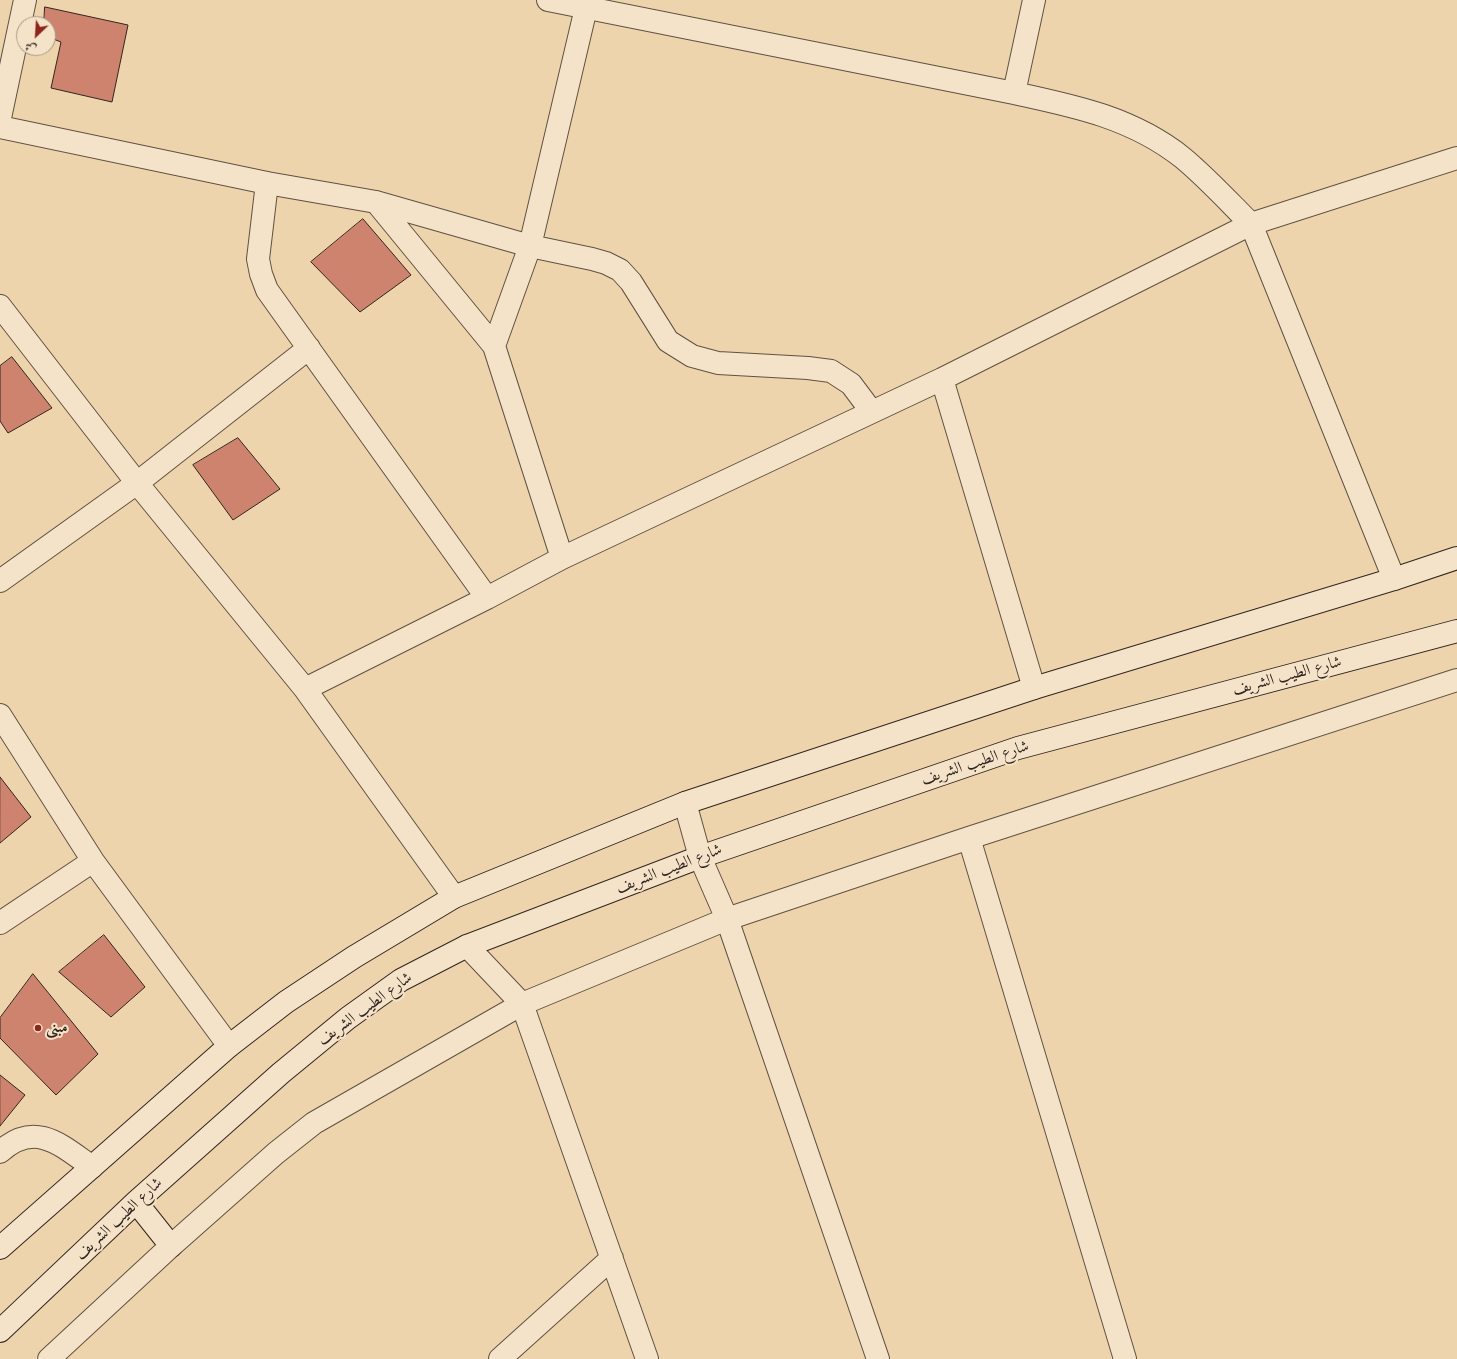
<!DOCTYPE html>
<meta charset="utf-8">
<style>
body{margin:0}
#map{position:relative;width:1457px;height:1359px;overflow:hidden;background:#eed4ac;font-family:"Old Standard TT",Amiri,serif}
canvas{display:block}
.north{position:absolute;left:16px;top:16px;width:40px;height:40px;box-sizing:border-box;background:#f4e3c9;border:1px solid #a69785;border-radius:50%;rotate:205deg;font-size:11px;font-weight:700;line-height:16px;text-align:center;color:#31251f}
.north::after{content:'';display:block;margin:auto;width:14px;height:18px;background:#8f2418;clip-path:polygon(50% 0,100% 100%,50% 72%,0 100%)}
</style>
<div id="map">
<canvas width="1457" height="1359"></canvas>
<div class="north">ش</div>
</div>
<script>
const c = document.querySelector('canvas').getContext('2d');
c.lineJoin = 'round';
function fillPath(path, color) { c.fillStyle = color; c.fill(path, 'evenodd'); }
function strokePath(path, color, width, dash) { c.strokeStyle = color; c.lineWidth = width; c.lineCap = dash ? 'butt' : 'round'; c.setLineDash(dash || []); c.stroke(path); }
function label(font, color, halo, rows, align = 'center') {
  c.font = font + ' "Old Standard TT",Amiri,serif'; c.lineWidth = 4; c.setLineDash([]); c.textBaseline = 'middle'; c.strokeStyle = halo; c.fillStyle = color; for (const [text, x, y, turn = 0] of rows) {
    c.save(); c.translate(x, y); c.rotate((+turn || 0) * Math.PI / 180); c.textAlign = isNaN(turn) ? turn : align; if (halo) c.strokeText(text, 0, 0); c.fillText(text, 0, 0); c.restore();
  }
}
const building = new Path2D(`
 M45 7 128 25 112 102 51 88 61 42 48 37V24H44Z
 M363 219 411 275 360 312 311 262Z
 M12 357 52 408 8 433 0 421V366Z
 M238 438 280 489 233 520 193 465Z
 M0 777 31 817 0 843Z
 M104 935 145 987 111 1017 59 972Z
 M33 974 98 1054 56 1095 0 1038V1018Z
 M0 1075 25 1095 0 1126Z`);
fillPath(building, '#cd836d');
strokePath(building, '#31251f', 1);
const minor = new Path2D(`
 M548 0 1014 93C1075 106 1133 118 1183 158 1207 178 1229 202 1251 224L1394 579
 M1014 93 1034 0
 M0 118 25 0
 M0 127 267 183 376 202 530 246 592 259 606 263 620 270 631 282 668 341 692 356 718 363 808 368 831 371 851 384 872 412
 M267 183 258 259 261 274 267 290 487 598
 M376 202 494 346
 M0 306 137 483 305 689 454 897
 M942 379 1034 688
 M562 558 494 346 530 246 586 8
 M0 581 137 483 309 348
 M305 689 487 598 562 558 942 379 1251 224 1457 158
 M0 715 93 861 229 1046
 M685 803 700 857 727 919 878 1359
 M969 838 1125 1359
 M0 923 93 861
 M467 946 522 1004 647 1359
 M0 1152C35 1120 61 1145 92 1167
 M49 1359 171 1246 276 1153 314 1123 522 1004 727 919 969 838 1457 680
 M500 1359 612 1258`);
const secondary = new Path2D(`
 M136 1202 171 1246
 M0 1248 229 1046 286 1002 354 957 454 897 685 803 1034 688 1394 579 1457 558
 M0 1331 136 1202 281 1073 348 1018 401 980 467 946 700 857 1018 748 1457 631`);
strokePath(minor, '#605142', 24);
strokePath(secondary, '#31251f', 24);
strokePath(minor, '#f4e3c9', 22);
strokePath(secondary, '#f4e3c9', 22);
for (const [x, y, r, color] of [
 [38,1028,4,"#8f2418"]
]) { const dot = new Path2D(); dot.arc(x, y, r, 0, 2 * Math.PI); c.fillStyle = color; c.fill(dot); strokePath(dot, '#f4e3c9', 1.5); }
label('16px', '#31251f', '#f4e3c9', [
 ["شارع الطيب الشريف",1287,676,-15],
 ["شارع الطيب الشريف",975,763,-18],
 ["شارع الطيب الشريف",669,869,-21],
 ["شارع الطيب الشريف",365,1009,-36],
 ["شارع الطيب الشريف",119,1219,-43]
]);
label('bold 16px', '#31251f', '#f4e3c9', [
 ["مبنى",46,1028]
], 'left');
</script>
